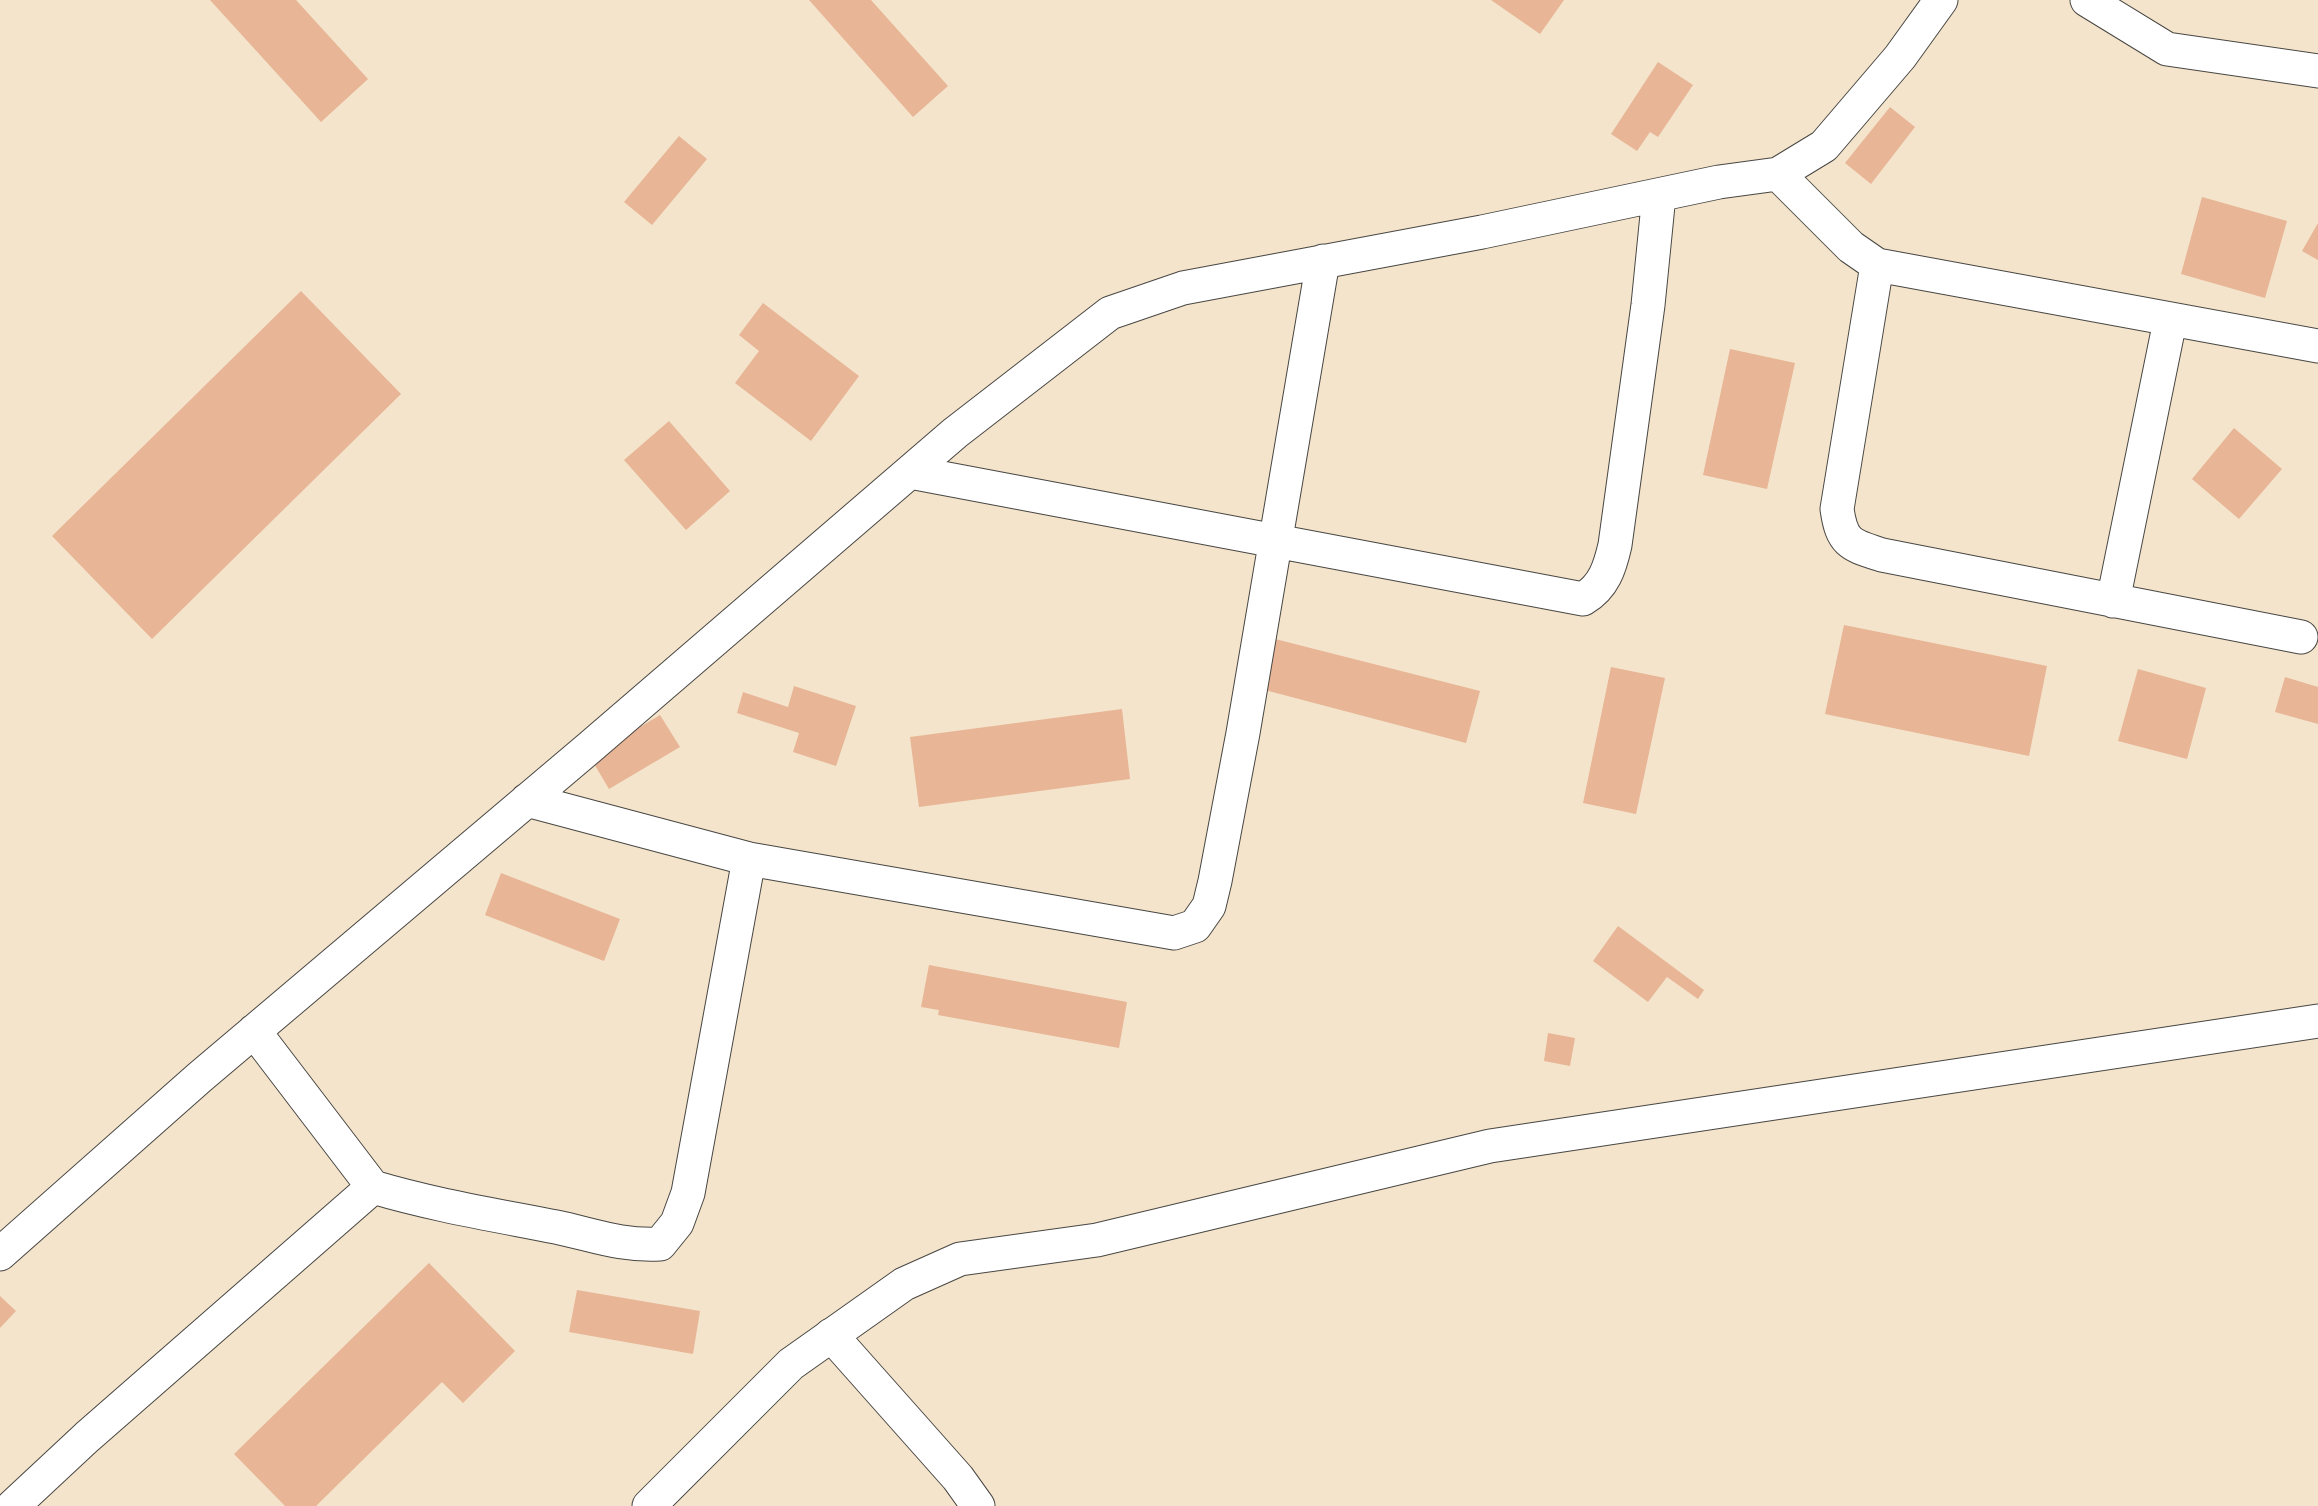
<!DOCTYPE html>
<style>
body{margin:0}
canvas{display:block;background:#f3e4cb}
</style>
<canvas width="2318" height="1506"></canvas>
<script>
const c = document.querySelector('canvas').getContext('2d');
c.lineJoin = 'round';
function fillPath(path, color) { c.fillStyle = color; c.fill(path, 'evenodd'); }
function strokePath(path, color, width, dash) { c.strokeStyle = color; c.lineWidth = width; c.lineCap = dash ? 'butt' : 'round'; c.setLineDash(dash || []); c.stroke(path); }
fillPath(new Path2D(`
 M210 0H296L368 79 321 122Z
 M809 0H871L948 86 913 117Z
 M1491 0H1564L1540 34Z
 M1658 62 1693 85 1658 137 1650 132 1637 151 1611 134Z
 M1890 107 1915 127 1871 184 1845 163Z
 M679 136 707 159 652 225 624 202Z
 M2202 197 2287 221 2265 298 2181 274Z
 M2318 223V260L2302 251Z
 M301 291 401 394 152 639 52 536Z
 M763 303 859 376 811 441 735 383 759 351 739 335Z
 M1730 349 1795 363 1767 489 1703 475Z
 M669 421 730 491 686 530 624 460Z
 M2234 428 2282 469 2239 519 2192 479Z
 M1844 625 2047 666 2029 756 1825 714Z
 M1275 639 1480 691 1466 743 1261 689Z
 M1611 667 1665 678 1636 814 1583 803Z
 M2138 669 2206 688 2187 759 2118 741Z
 M2285 677 2318 687V724L2275 712Z
 M794 686 856 706 836 766 793 752 799 733 737 713 743 692 788 707Z
 M1122 709 1130 779 919 807 910 737Z
 M660 715 680 747 609 789 590 757Z
 M501 873 620 919 604 961 485 915Z
 M1618 926 1704 990 1698 999 1667 977 1648 1002 1593 961Z
 M929 965 1127 1002 1119 1048 938 1015 939 1010 921 1007Z
 M1548 1033 1575 1038 1570 1066 1544 1061Z
 M429 1263 515 1351 463 1403 442 1382 316 1506H285L234 1454Z
 M577 1290 700 1311 693 1354 569 1332Z
 M0 1296 16 1311 0 1328Z`), '#e8b596');
const street = new Path2D(`
 M1778 174 1851 247 1877 265 2318 346
 M1877 265 1837 509C1842 544 1851 545 1882 555L2301 637
 M910 472 1583 599C1604 587 1610 567 1615 545L1648 305 1659 195
 M2113 601 2170 321
 M749 859 1174 933 1195 926 1209 906 1215 881 1243 733 1323 261
 M373 1187C433 1205 495 1215 556 1227 594 1235 620 1246 660 1244L677 1223 688 1193 749 859 527 800
 M0 1254 200 1077 589 748 955 433 1110 313 1183 288 1482 232 1719 182 1778 174 1824 146 1900 57 1941 0
 M831 1335 958 1478 978 1506
 M13 1506 87 1437 373 1187 254 1031`);
const secondary = new Path2D(`
 M2087 0 2167 49 2318 71
 M649 1506 791 1364 904 1284 960 1259 1097 1240 1490 1146 2318 1021`);
strokePath(street, '#494743', 35);
strokePath(secondary, '#494743', 35);
strokePath(street, '#fff', 33);
strokePath(secondary, '#fff', 33);
</script>
